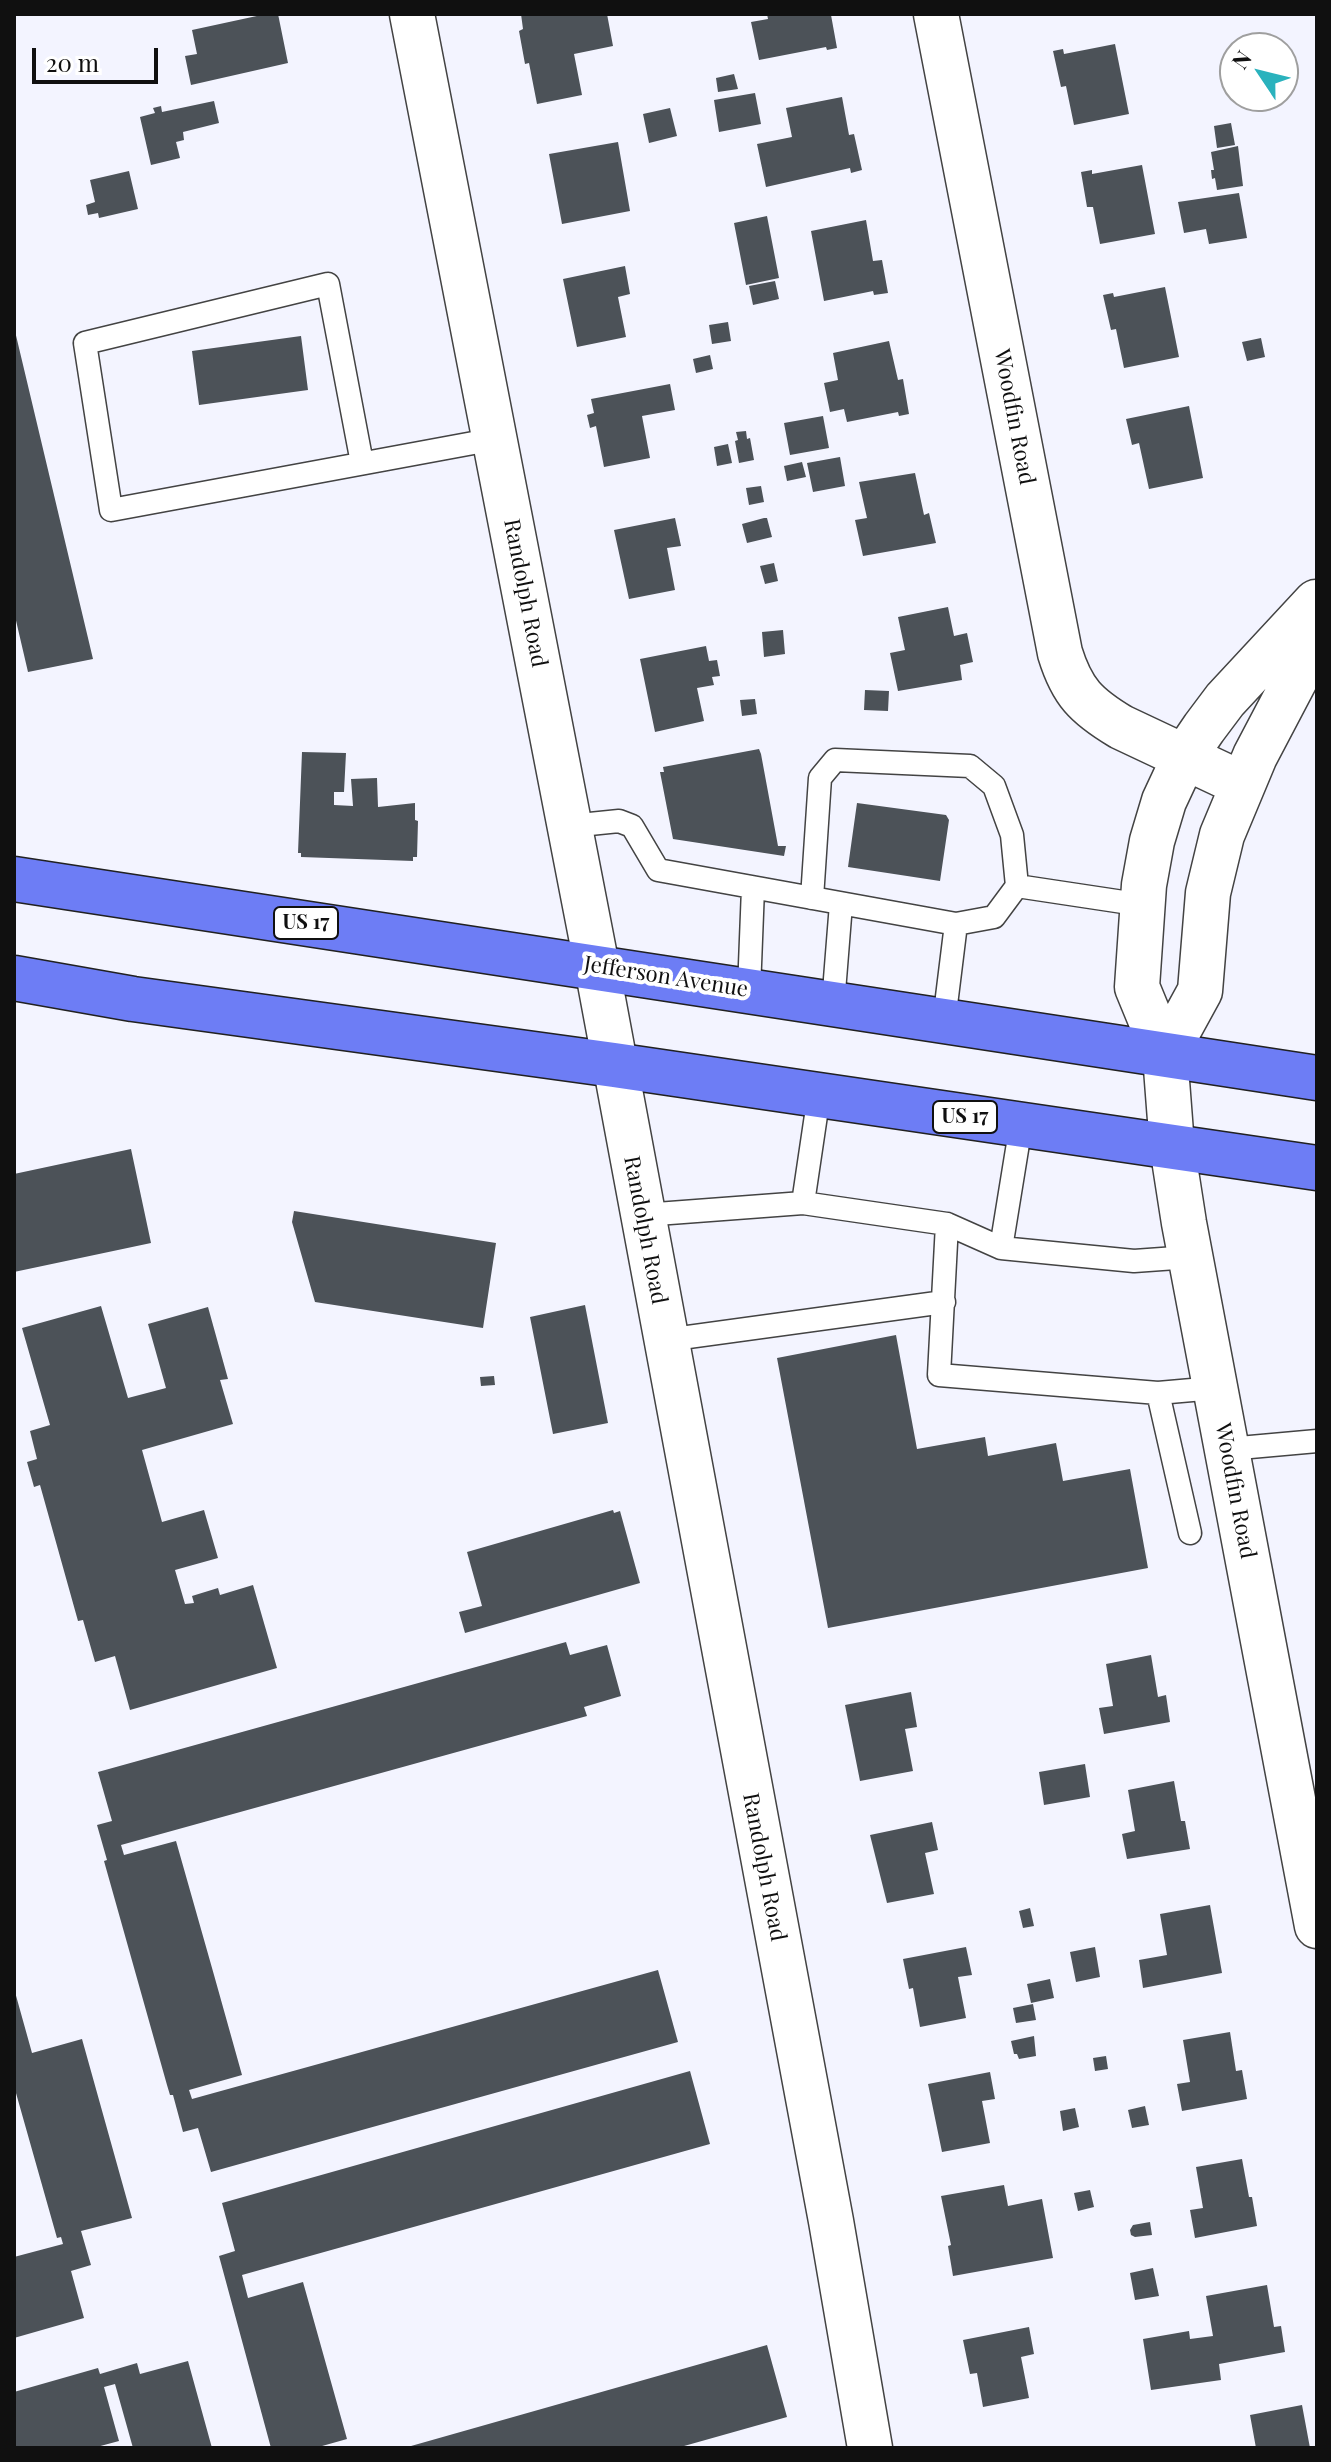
<!DOCTYPE html>
<style>
body{margin:0}
#map{position:relative;width:1331px;height:2462px;overflow:hidden;background:#f3f4ff;font-family:"Playfair Display",serif}
canvas{display:block}
.frame{position:absolute;inset:0;border:16px solid #101010;pointer-events:none}
.north{position:absolute;left:1219px;top:32px;width:80px;height:80px;box-sizing:border-box;background:#fff;border:2px solid #9f9f9f;border-radius:50%;rotate:305deg;font-size:22px;font-weight:700;line-height:32px;text-align:center;color:#101010}
.north::after{content:'';display:block;margin:auto;width:28px;height:36px;background:#2ab2bd;clip-path:polygon(50% 0,100% 100%,50% 72%,0 100%)}
.scale{position:absolute;left:32px;top:48px;width:126px;height:36px;box-sizing:border-box;border:4px solid #101010;border-top:0;padding-left:10px;font-size:24px;line-height:28px;white-space:nowrap;color:#101010;-webkit-text-stroke:6px #fff;paint-order:stroke}
</style>
<div id="map">
<canvas width="1331" height="2462"></canvas>
<div class="frame"></div>
<div class="north">N</div>
<div class="scale">20 m</div>
</div>
<script>
const c = document.querySelector('canvas').getContext('2d');
c.lineJoin = 'round';
function fillPath(path, color) { c.fillStyle = color; c.fill(path, 'evenodd'); }
function strokePath(path, color, width, dash) { c.strokeStyle = color; c.lineWidth = width; c.lineCap = dash ? 'butt' : 'round'; c.setLineDash(dash || []); c.stroke(path); }
function label(font, color, halo, rows, align = 'center') {
  c.font = font + ' "Playfair Display",serif'; c.lineWidth = 8; c.setLineDash([]); c.textBaseline = 'middle'; c.strokeStyle = halo; c.fillStyle = color; for (const [text, x, y, turn = 0] of rows) {
    c.save(); c.translate(x, y); c.rotate((+turn || 0) * Math.PI / 180); c.textAlign = isNaN(turn) ? turn : align; if (halo) c.strokeText(text, 0, 0); c.fillText(text, 0, 0); c.restore();
  }
}
fillPath(new Path2D(`
 M266 14H278L288 63 191 85 185 56 197 54 192 30Z
 M521 14H607L613 46 574 54 582 95 537 104 529 63 525 64 519 31 523 29Z
 M767 14 831 15 837 48 827 50 826 47 759 60 751 22 768 19Z
 M1115 44 1129 114 1074 125 1066 86 1061 87 1053 51 1063 49 1064 54Z
 M734 74 738 89 718 92 716 78Z
 M755 93 761 124 719 132 714 100Z
 M842 97 849 135 854 134 862 170 851 173 850 168 766 187 757 144 792 137 786 108Z
 M214 101 219 123 183 132 184 140 176 142 180 158 151 165 140 117 155 113 153 108 161 106 162 112Z
 M670 108 677 136 649 143 643 114Z
 M1231 123 1235 145 1217 148 1214 126Z
 M618 142 630 211 562 224 549 154Z
 M1238 146 1243 186 1217 190 1215 178 1212 179 1211 170H1214L1211 152Z
 M1142 165 1155 234 1100 244 1093 207H1087L1081 172 1092 170V174Z
 M129 171 138 209 99 218 98 213 88 215 86 205 95 202 90 180Z
 M1239 193 1247 238 1209 244 1206 229 1184 233 1178 202Z
 M767 216 779 278 746 285 734 223Z
 M866 220 873 261 882 260 888 293 874 295 873 291 824 301 811 231Z
 M625 266 630 294 618 297 626 337 577 347 563 279Z
 M775 281 779 299 753 305 749 286Z
 M1165 287 1179 357 1124 368 1116 329 1111 330 1103 295 1113 293 1114 297Z
 M728 322 731 341 712 344 709 325Z
 M14 327 93 659 28 672 14 612Z
 M301 336 308 390 199 405 192 351Z
 M1261 338 1265 357 1247 361 1242 342Z
 M889 341 898 380 903 379 909 414 899 416 898 412 847 422 844 409 830 412 824 383 838 380 833 353Z
 M710 355 713 369 696 373 693 359Z
 M670 384 675 410 642 416 650 458 604 467 596 426 590 428 587 415 594 413 591 399Z
 M1189 406 1203 478 1149 489 1139 443 1132 445 1126 419Z
 M823 416 829 448 790 455 784 423Z
 M746 431 747 439 750 438 754 460 739 463 735 441 738 440 736 432Z
 M728 444 732 463 717 466 714 447Z
 M840 457 845 486 813 492 807 463Z
 M802 462 806 477 787 481 784 466Z
 M915 473 924 515 929 513 936 543 863 556 855 520 867 518 859 482Z
 M761 486 764 502 749 505 746 488Z
 M675 518 681 546 667 548 675 590 629 599 614 530Z
 M764 518H767L772 537 747 543 742 524Z
 M774 563 778 581 765 584 760 566Z
 M948 607 954 636 967 633 973 662 960 665 962 680 898 691 890 653 905 650 898 617Z
 M783 630 785 654 764 657 762 632Z
 M706 646 709 661 717 660 720 676 712 677 714 685 697 688 704 721 655 732 640 659Z
 M865 690 889 691 888 711 864 710Z
 M755 699 757 714 742 716 740 700Z
 M759 749 761 754 778 846H786L784 856 673 839 660 772H664L663 767Z
 M302 752 346 753 344 792H334V805L353 806 351 779 377 778 378 807 415 803V820L418 821 417 857H413V861L301 857V853H298Z
 M857 803 946 815 949 820 940 881 848 867Z
 M131 1149 151 1243 14 1272V1174Z
 M294 1211 496 1243 483 1328 315 1302 292 1222Z
 M585 1305 608 1423 553 1434 530 1317Z
 M101 1306 128 1398 166 1388 148 1324 208 1307 228 1379 220 1380 233 1424 142 1450 162 1522 204 1510 218 1558 175 1570 185 1604 194 1603 192 1596 218 1588 220 1595 253 1585 277 1668 130 1710 115 1656 95 1662 83 1620 78 1621 40 1485 34 1487 27 1462 37 1459 30 1431 50 1425 22 1328Z
 M896 1335 917 1449 985 1437 988 1456 1056 1443 1063 1481 1130 1469 1148 1568 828 1628 777 1358Z
 M494 1376 495 1385 481 1386 480 1377Z
 M613 1510 614 1513 620 1511 640 1583 465 1633 459 1612 482 1606 467 1552Z
 M566 1642 570 1655 607 1645 621 1696 584 1707 587 1716 121 1845 124 1855 176 1841 214 1975 242 2075 189 2090 192 2099 658 1970 678 2042 211 2172 198 2128 183 2132 173 2095H170L167 2085 104 1861 107 1860 97 1825 112 1821 98 1772Z
 M1151 1655 1158 1697 1166 1695 1170 1722 1104 1734 1099 1708 1113 1706 1106 1664Z
 M911 1692 917 1727 905 1729 913 1771 860 1781 845 1705Z
 M1085 1764 1090 1797 1044 1805 1039 1772Z
 M1174 1781 1181 1821H1185L1190 1849 1127 1859 1122 1834 1135 1831 1128 1790Z
 M932 1822 938 1850 925 1853 934 1894 887 1903 870 1835Z
 M1210 1905 1222 1973 1143 1988 1139 1960 1167 1955 1160 1914Z
 M1030 1908 1034 1926 1023 1928 1019 1911Z
 M966 1947 972 1975 958 1977 966 2018 920 2027 913 1988 909 1989 903 1959Z
 M1095 1947 1100 1977 1076 1982 1070 1952Z
 M1050 1979 1054 1998 1031 2003 1027 1984Z
 M15 1992 32 2053 82 2039 132 2218 81 2231 91 2265 71 2271 84 2318 14 2338V2257L63 2244 61 2237 57 2238 14 2086Z
 M1033 2004 1036 2020 1016 2023 1013 2008Z
 M1230 2032 1236 2071 1242 2070 1247 2099 1182 2111 1177 2084 1190 2082 1183 2040Z
 M1034 2036 1036 2056 1019 2059 1017 2054H1014L1011 2041Z
 M1106 2056 1108 2069 1095 2071 1093 2058Z
 M690 2071 710 2144 242 2275 248 2298 303 2282 347 2439 315 2448H271L219 2256 235 2251 222 2203Z
 M990 2072 995 2099 982 2101 990 2143 942 2152 928 2084Z
 M1145 2106 1149 2125 1132 2128 1128 2110Z
 M1075 2108 1079 2127 1063 2131 1060 2111Z
 M1242 2159 1249 2197H1252L1257 2226 1195 2238 1190 2210 1203 2208 1196 2167Z
 M1004 2185 1008 2206 1042 2199 1053 2258 953 2276 948 2246 951 2245 941 2196Z
 M1090 2190 1094 2207 1078 2211 1074 2193Z
 M1150 2222 1152 2235 1135 2237 1131 2235 1130 2230 1133 2225Z
 M1153 2268 1159 2296 1135 2300 1130 2273Z
 M1267 2285 1274 2327 1281 2326 1285 2352 1219 2364 1221 2380 1151 2390 1143 2339 1189 2331 1190 2339 1213 2336 1206 2296Z
 M1029 2327 1034 2354 1021 2357 1029 2398 983 2407 977 2373 970 2374 963 2340Z
 M767 2345 787 2417 677 2448H404Z
 M188 2361 212 2448H133L115 2384 104 2387 119 2441 93 2448H14V2392L98 2368 100 2374 137 2363 140 2374Z
 M1302 2405 1310 2448H1256L1250 2415Z`), '#4c5258');
const service = new Path2D(`
 M362 463 328 284 85 343 111 510 495 439
 M570 826 619 821 632 826 658 870 956 924 994 917 1017 886 1143 905
 M812 898 820 778 835 760 970 766 994 786 1012 835 1017 886
 M749 990 753 888
 M833 1004 841 904
 M944 1021 956 924
 M803 1203 947 1224 1001 1248 1021 1125
 M643 1215 803 1203 819 1095
 M947 1224 939 1375 1158 1393 1190 1533
 M1001 1248 1134 1261 1190 1257
 M666 1340 944 1302
 M1158 1393 1215 1388
 M1228 1449 1317 1441`);
const minor = new Path2D(`
 M412 14 597 967 831 2221 870 2448
 M936 14 1060 653C1072 692 1086 706 1121 727L1242 784
 M1316 602 1225 700 1204 728 1185 756 1164 801 1152 841 1144 885 1137 987 1165 1055 1172 1146 1184 1223 1317 1926
 M1165 1055 1200 991 1208 893 1222 835 1255 756 1296 678 1315 607`);
const primary = new Path2D(`
 M14 879 1317 1078
 M14 978 133 999 614 1065 1317 1168`);
strokePath(service, '#434343', 25);
strokePath(minor, '#434343', 47);
strokePath(primary, '#212121', 47);
strokePath(service, '#fff', 22);
strokePath(minor, '#fff', 44);
strokePath(primary, '#6d7df5', 44);
for (const [x, y, w] of [
 [306,923,64],
 [965,1117,64]
]) { const box = new Path2D(); box.roundRect(x - w / 2, y - 16, w, 32, 6); c.fillStyle = '#fff'; c.fill(box); strokePath(box, '#101010', 2); }
label('bold 20px', '#101010', null, [
 ["US 17",306,923],
 ["US 17",965,1117]
]);
label('22px', '#101010', '#fff', [
 ["Woodfin Road",1014,417,79],
 ["Randolph Road",525,593,79],
 ["Jefferson Avenue",666,977,9],
 ["Randolph Road",645,1230,79],
 ["Woodfin Road",1235,1491,79],
 ["Randolph Road",764,1867,79]
]);
</script>
